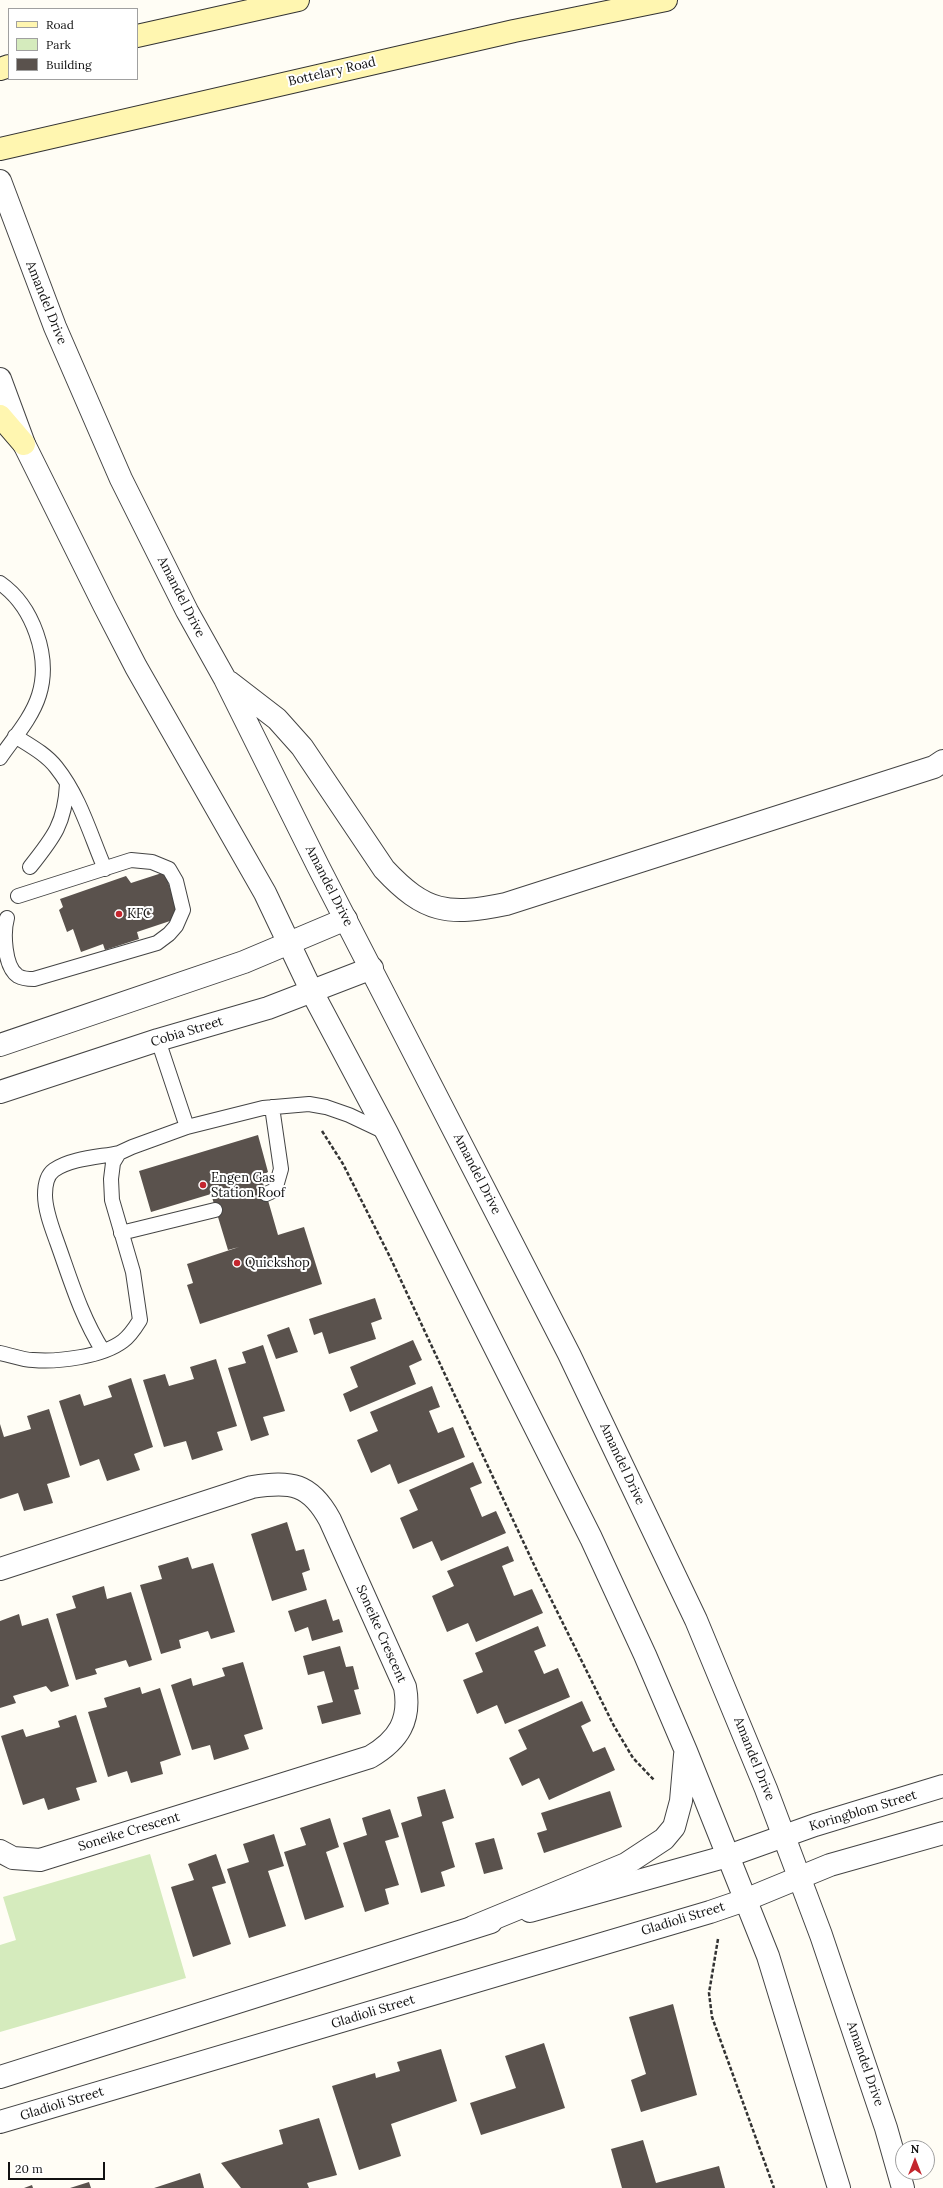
<!DOCTYPE html>
<style>
body{margin:0}
#map{position:relative;width:943px;height:2188px;overflow:hidden;background:#fffdf5;font-family:Lora,serif}
canvas{display:block}
.legend{position:absolute;left:8px;top:8px;width:130px;height:72px;box-sizing:border-box;background:#fff;border:1px solid #a0a0a0;margin:0;padding:5px 7px;list-style:none;font-size:12px;color:#111}
.legend li{display:flex;align-items:center;gap:8px;height:20px}
.legend b{width:20px;border:1px solid #a0a0a0}
.north{position:absolute;left:895px;top:2140px;width:40px;height:40px;box-sizing:border-box;background:#fff;border:1px solid #a0a0a0;border-radius:50%;rotate:0deg;font-size:11px;font-weight:700;line-height:16px;text-align:center;color:#111}
.north::after{content:'';display:block;margin:auto;width:14px;height:18px;background:#c4262e;clip-path:polygon(50% 0,100% 100%,50% 72%,0 100%)}
.scale{position:absolute;left:8px;top:2162px;width:97px;height:18px;box-sizing:border-box;border:2px solid #111;border-top:0;padding-left:5px;font-size:12px;line-height:14px;white-space:nowrap;color:#111;-webkit-text-stroke:3px #fff;paint-order:stroke}
</style>
<div id="map">
<canvas width="943" height="2188"></canvas>
<ul class="legend">
<li><b style="height:5px;background:#fff6b0"></b>Road</li>
<li><b style="height:11px;background:#d5ebbd"></b>Park</li>
<li><b style="height:11px;background:#5a524d"></b>Building</li>
</ul>
<div class="north">N</div>
<div class="scale">20 m</div>
</div>
<script>
const c = document.querySelector('canvas').getContext('2d');
c.lineJoin = 'round';
function fillPath(path, color) { c.fillStyle = color; c.fill(path, 'evenodd'); }
function strokePath(path, color, width, dash) { c.strokeStyle = color; c.lineWidth = width; c.lineCap = dash ? 'butt' : 'round'; c.setLineDash(dash || []); c.stroke(path); }
function label(font, color, halo, rows, align = 'center') {
  c.font = font + ' Lora,serif'; c.lineWidth = 4; c.setLineDash([]); c.textBaseline = 'middle'; c.strokeStyle = halo; c.fillStyle = color; for (const [text, x, y, turn = 0] of rows) {
    c.save(); c.translate(x, y); c.rotate((+turn || 0) * Math.PI / 180); c.textAlign = isNaN(turn) ? turn : align; if (halo) c.strokeText(text, 0, 0); c.fillText(text, 0, 0); c.restore();
  }
}
fillPath(new Path2D(`
 M150 1854 186 1978 0 2032V1945L16 1940 3 1897Z`), '#d5ebbd');
fillPath(new Path2D(`
 M165 872 179 918 137 932 139 939 105 950 103 944 81 952 73 929 67 932 59 910 63 907 60 899 126 876 131 883Z
 M258 1135 268 1172 261 1176 278 1235 304 1227 322 1284 200 1324 187 1285 193 1283 187 1264 239 1247 228 1250 211 1194 151 1212 139 1171Z
 M375 1298 382 1319 371 1323 376 1339 329 1354 322 1332 314 1335 309 1319Z
 M289 1327 298 1352 276 1359 267 1335Z
 M413 1340 422 1360 409 1366 416 1384 350 1412 343 1394 358 1387 350 1367Z
 M263 1345 285 1411 263 1417 269 1435 251 1441 228 1368 246 1363 242 1352Z
 M216 1359 237 1426 217 1432 223 1450 192 1460 186 1441 164 1447 143 1380 165 1374 169 1386 194 1379 190 1367Z
 M131 1378 153 1447 134 1454 140 1470 107 1481 99 1459 80 1466 59 1401 80 1394 84 1406 112 1397 108 1386Z
 M432 1386 440 1407 429 1411 438 1433 453 1427 465 1457 398 1484 390 1464 371 1473 357 1440 378 1431 370 1412Z
 M49 1409 70 1477 47 1484 53 1503 24 1511 18 1493 0 1499V1424L4 1437 31 1429 27 1416Z
 M473 1462 482 1483 470 1488 482 1517 496 1511 506 1533 441 1561 432 1541 413 1549 400 1518 418 1510 409 1490Z
 M287 1522 296 1551 304 1549 310 1570 302 1573 307 1590 272 1601 251 1534Z
 M508 1546 514 1561 502 1566 514 1596 532 1589 543 1613 476 1642 468 1623 447 1632 432 1596 454 1586 447 1571Z
 M188 1557 192 1569 213 1563 235 1632 211 1639 208 1631 179 1640 181 1648 161 1654 140 1585 162 1579 158 1566Z
 M104 1586 107 1599 131 1592 152 1660 129 1667 126 1660 95 1669 97 1674 76 1680 56 1614 76 1608 72 1596Z
 M326 1599 333 1621 339 1619 343 1632 312 1641 308 1627 295 1632 288 1611Z
 M19 1614 22 1626 48 1618 69 1686 51 1692 46 1686 13 1696 16 1703 0 1708V1621Z
 M538 1626 546 1646 534 1651 544 1674 558 1668 570 1697 505 1724 497 1705 477 1714 463 1680 483 1672 475 1653Z
 M340 1646 346 1667 353 1666 359 1689 354 1690 361 1714 322 1724 317 1706 333 1702 324 1671 308 1675 303 1656Z
 M243 1662 263 1729 244 1735 249 1749 214 1760 210 1745 192 1750 171 1685 191 1678 193 1686 225 1676 222 1668Z
 M140 1687 142 1694 160 1688 181 1755 160 1762 163 1774 131 1783 127 1771 108 1777 88 1712 107 1707 104 1698Z
 M582 1701 591 1721 581 1726 593 1752 605 1747 615 1770 549 1800 539 1778 522 1786 509 1758 527 1749 518 1730Z
 M76 1715 97 1782 76 1788 80 1800 48 1810 44 1798 23 1805 1 1736 23 1729 26 1737 60 1727 58 1721Z
 M445 1789 454 1818 442 1822 455 1867 441 1872 445 1886 421 1893 401 1823 422 1816 417 1797Z
 M610 1791 622 1827 544 1853 537 1833 547 1830 541 1813Z
 M390 1809 399 1837 385 1841 399 1885 385 1889 389 1904 365 1912 343 1843 367 1835 362 1818Z
 M330 1818 339 1847 326 1852 344 1907 305 1920 284 1852 306 1845 300 1828Z
 M274 1834 284 1866 268 1871 286 1926 249 1938 227 1869 249 1862 243 1844Z
 M494 1838 503 1869 484 1874 475 1843Z
 M216 1854 226 1883 212 1887 231 1944 193 1957 171 1887 194 1880 188 1864Z
 M673 2004 697 2095 641 2112 631 2080 646 2074 629 2017Z
 M544 2043 565 2108 481 2135 470 2103 516 2088 505 2056Z
 M441 2049 457 2101 391 2124 401 2156 359 2170 332 2086 375 2073 376 2078 400 2071 397 2062Z
 M319 2118 337 2175 307 2183 309 2188H241L221 2163 283 2144 279 2130Z
 M643 2140 656 2183 719 2166 725 2188H622L611 2149Z
 M200 2173 204 2188H154Z
 M89 2182 91 2188H70Z
 M32 2185 33 2188H24Z`), '#5a524d');
const service = new Path2D(`
 M0 583C33 606 51 657 39 695 32 718 13 739 0 758
 M15 736C29 745 46 754 56 767 80 797 90 834 105 869
 M30 867C54 837 65 823 67 784
 M7 918C3 932 4 967 18 976 23 979 29 979 34 979L157 943 169 934 176 926 183 910 176 881 169 869 152 862 131 860 18 896
 M158 1040 187 1127
 M266 1194 275 1190 281 1169 272 1107
 M121 1233 215 1210
 M103 1351C81 1316 71 1281 57 1242 52 1228 45 1210 45 1195 45 1186 47 1175 54 1170 71 1158 100 1157 119 1153
 M0 1353C11 1355 22 1360 33 1360 58 1362 102 1357 123 1341 131 1335 135 1328 140 1320L133 1272 112 1200 111 1179 113 1163 119 1153 132 1147 187 1127 263 1108 309 1104 326 1107 349 1115 387 1133`);
const minor = new Path2D(`
 M0 1045 244 962 346 919
 M0 1092 158 1040 268 1008 372 968
 M0 1569 252 1487C291 1481 310 1483 330 1520L405 1687C411 1720 399 1740 370 1757L40 1860 13 1858 0 1851
 M530 1911 728 1856 815 1825 943 1786
 M0 2077 491 1922
 M0 2122 710 1912 745 1900 830 1865 943 1833`);
const tertiary = new Path2D(`
 M0 181 55 327 121 479 187 611 225 679 318 866 569 1354 696 1620 766 1789 821 1935 886 2128 903 2188
 M0 379 24 444 104 605 136 667 265 893 312 992 387 1133 591 1538 645 1655 686 1751 768 1956 839 2188
 M229 682 277 719 302 747 384 869C425 913 448 916 506 904L934 767 943 761
 M473 1927 626 1864 664 1839 674 1827 681 1801 685 1755`);
const secondary = new Path2D(`
 M137 36 298 0
 M0 69 9 66
 M0 149 514 31 666 0
 M0 416 24 444`);
strokePath(service, '#444', 16);
strokePath(minor, '#444', 24);
strokePath(tertiary, '#444', 24);
strokePath(secondary, '#333', 24);
strokePath(new Path2D(`
 M322 1131 343 1164 390 1257 536 1569 614 1726 633 1758 654 1780
 M718 1939 709 1993 712 2017 774 2188`), '#333', 2.5, [4, 2]);
strokePath(service, '#fff', 14);
strokePath(minor, '#fff', 22);
strokePath(tertiary, '#fff', 22);
strokePath(secondary, '#fff6b0', 22);
for (const [x, y, r, color] of [
 [119,914,4,"#c4262e"],
 [203,1185,4,"#c4262e"],
 [237,1263,4,"#c4262e"]
]) { const dot = new Path2D(); dot.arc(x, y, r, 0, 2 * Math.PI); c.fillStyle = color; c.fill(dot); strokePath(dot, '#fff', 1.5); }
label('13px', '#111', '#fff', [
 ["Bottelary Road",332,72,-13],
 ["Amandel Drive",46,303,68],
 ["Amandel Drive",181,597,63],
 ["Amandel Drive",329,886,63],
 ["Cobia Street",187,1032,-17],
 ["Amandel Drive",477,1174,63],
 ["Amandel Drive",622,1464,65],
 ["Soneike Crescent",381,1634,66],
 ["Amandel Drive",754,1759,68],
 ["Koringblom Street",863,1811,-17],
 ["Soneike Crescent",129,1832,-17],
 ["Gladioli Street",683,1919,-17],
 ["Gladioli Street",373,2012,-17],
 ["Amandel Drive",865,2064,71],
 ["Gladioli Street",62,2104,-17]
]);
label('13px', '#111', '#fff', [
 ["KFC",127,914],
 ["Engen Gas",211,1178],
 ["Station Roof",211,1193],
 ["Quickshop",245,1263]
], 'left');
</script>
